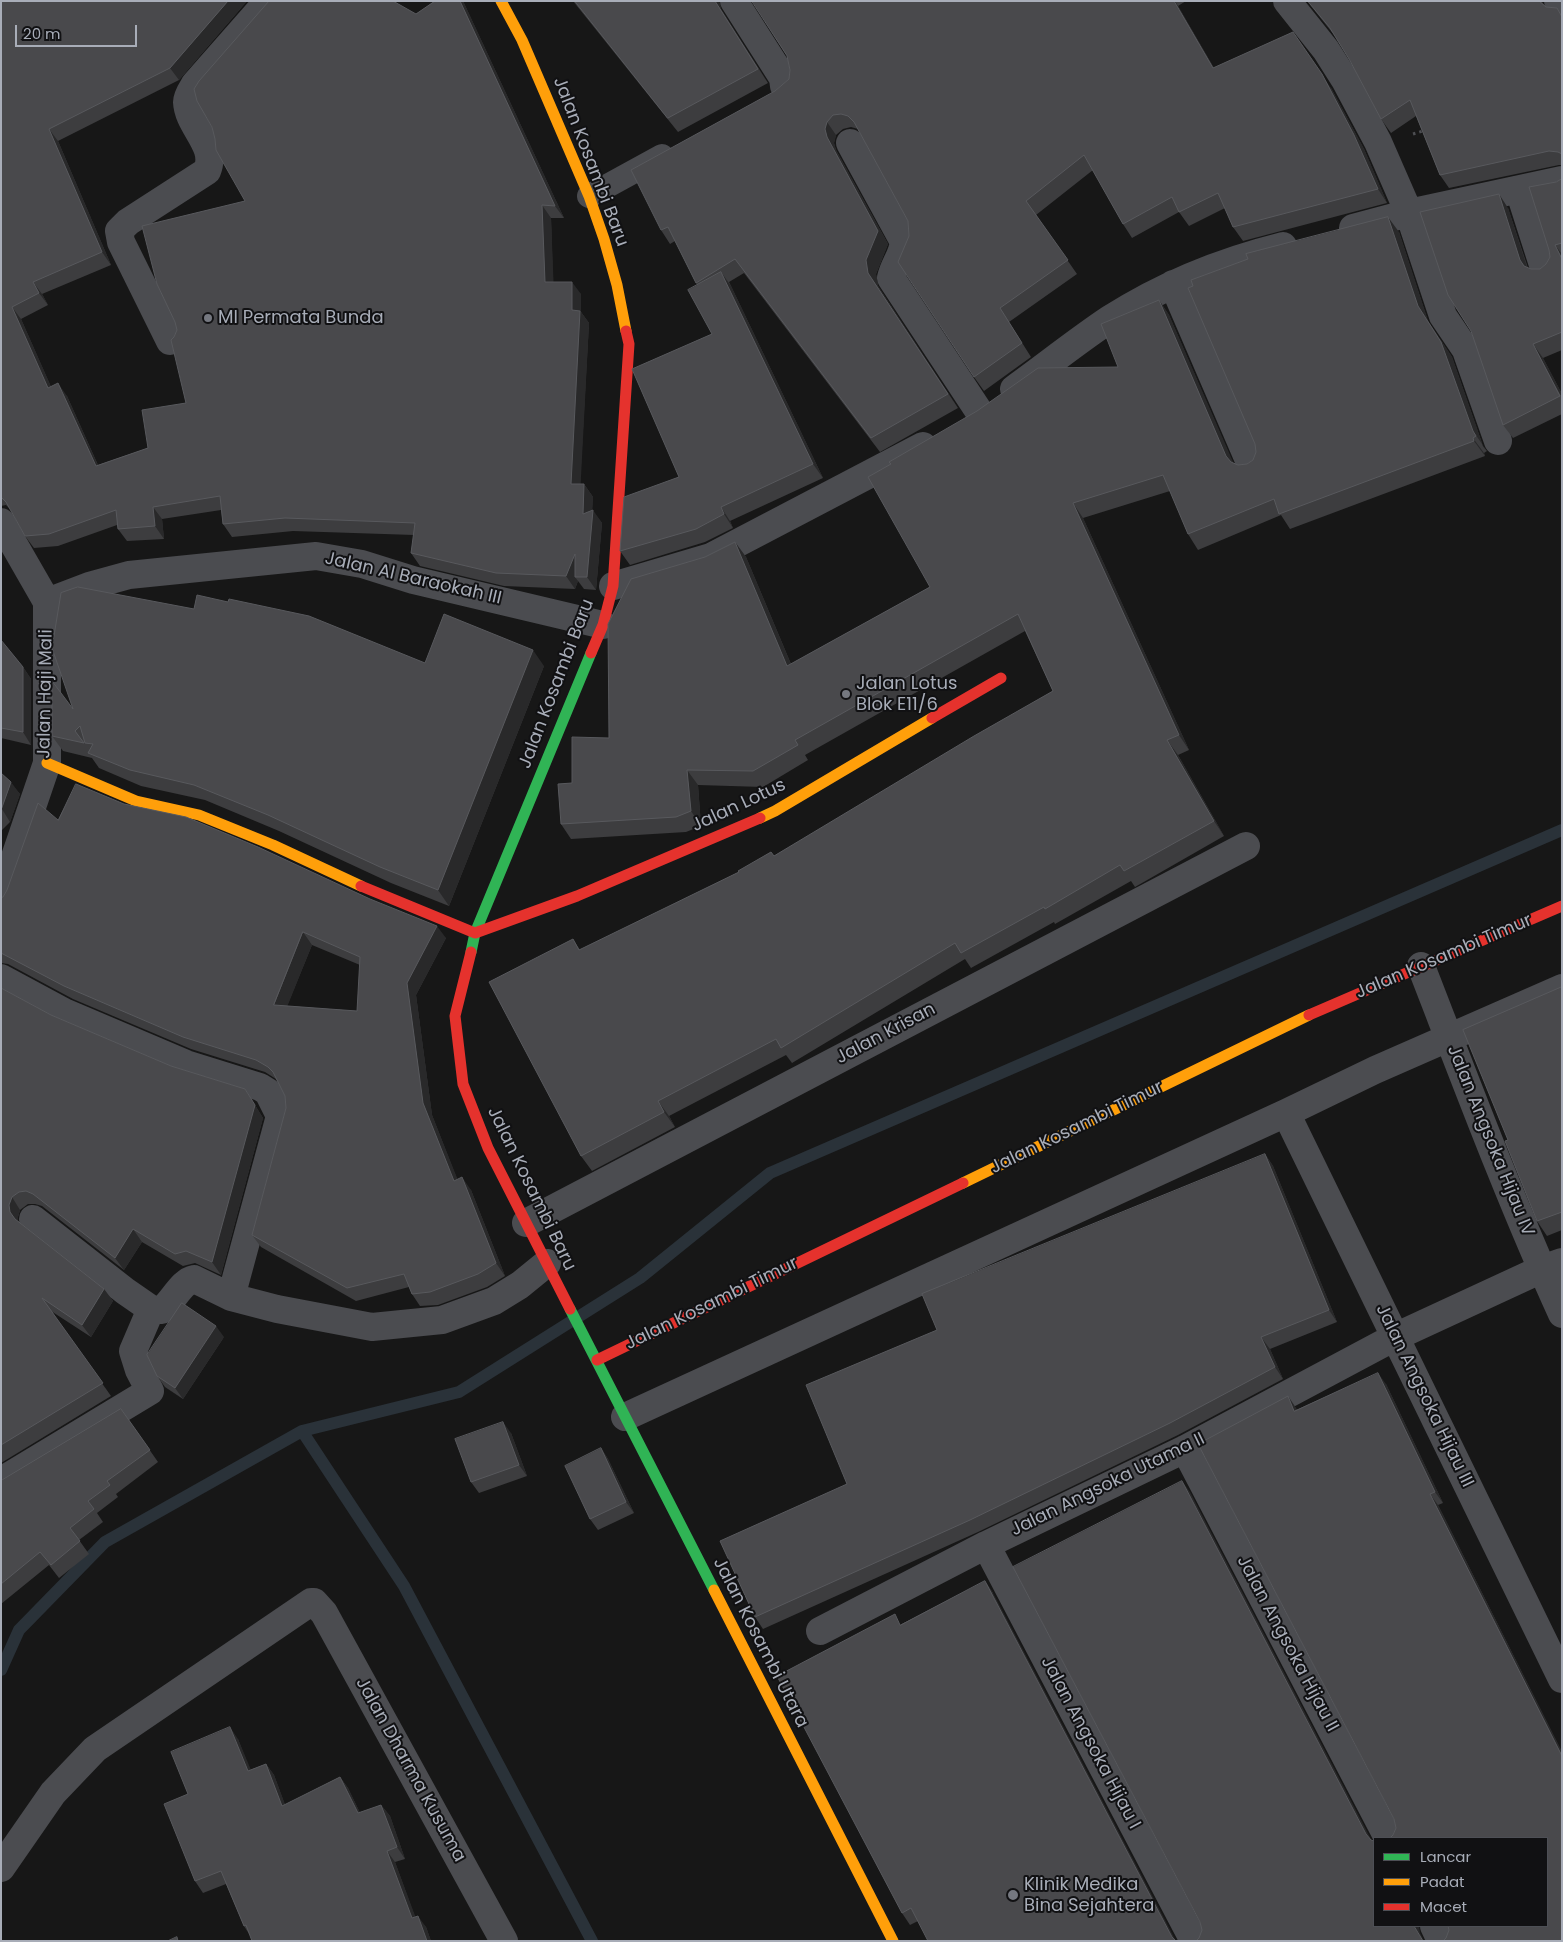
<!DOCTYPE html>
<style>
body{margin:0}
#map{position:relative;width:1563px;height:1942px;overflow:hidden;background:#171717;font-family:Poppins,sans-serif}
canvas{display:block}
.frame{position:absolute;inset:0;border:2px solid #a8adb8;pointer-events:none}
.legend{position:absolute;left:1373px;top:1837px;width:175px;height:90px;box-sizing:border-box;background:#111113;border:1px solid #4d4f55;margin:0;padding:6px 9px;list-style:none;font-size:15px;color:#a8adb8}
.legend li{display:flex;align-items:center;gap:10px;height:25px}
.legend b{width:25px;border:1px solid #4d4f55}
.scale{position:absolute;left:15px;top:25px;width:122px;height:22px;box-sizing:border-box;border:2px solid #a8adb8;border-top:0;padding-left:6px;font-size:15px;line-height:18px;white-space:nowrap;color:#a8adb8;-webkit-text-stroke:4px #111113;paint-order:stroke}
</style>
<div id="map">
<canvas width="1563" height="1942"></canvas>
<div class="frame"></div>
<ul class="legend">
<li><b style="height:6px;background:#30b455"></b>Lancar</li>
<li><b style="height:6px;background:#ff9f0a"></b>Padat</li>
<li><b style="height:6px;background:#e5322d"></b>Macet</li>
</ul>
<div class="scale">20 m</div>
</div>
<script>
const c = document.querySelector('canvas').getContext('2d');
c.lineJoin = 'round';
function strokePath(path, color, width, dash) { c.strokeStyle = color; c.lineWidth = width; c.lineCap = dash ? 'butt' : 'round'; c.setLineDash(dash || []); c.stroke(path); }
function fillPath(path, color) { c.fillStyle = color; c.fill(path, 'evenodd'); }
function label(font, color, halo, rows, align = 'center') {
  c.font = font + ' Poppins,sans-serif'; c.lineWidth = 4; c.setLineDash([]); c.textBaseline = 'middle'; c.strokeStyle = halo; c.fillStyle = color; for (const [text, x, y, turn = 0] of rows) {
    c.save(); c.translate(x, y); c.rotate((+turn || 0) * Math.PI / 180); c.textAlign = isNaN(turn) ? turn : align; if (halo) c.strokeText(text, 0, 0); c.fillText(text, 0, 0); c.restore();
  }
}
strokePath(new Path2D(`
 M302 1431 404 1586 592 1941
 M1 1670 19 1630 105 1542 302 1431 459 1392 640 1278 770 1173 1562 830`), '#2a3239', 12);
strokePath(new Path2D(`
 M1413 134 1426 130`), '#4d4e52', 3, [2.5, 4]);
strokePath(new Path2D(`
 M589 196 662 156`), '#4b4c50', 24);
strokePath(new Path2D(`
 M734 1 783 78 784 86
 M1287 1 1326 50 1345 80 1378 142 1409 213 1443 316 1466 350 1498 441
 M1558 1 1562 7
 M850 143 904 242C902 257 894 264 891 278L980 413
 M1519 190 1544 268
 M1353 228 1409 213 1562 180
 M1173 284 1251 465
 M170 341 121 242 119 231 128 222 207 171C218 146 188 127 187 102 187 96 192 89 195 84L268 1
 M1014 389C1046 366 1077 341 1110 319 1163 285 1223 261 1283 246
 M1 522 47 602V763L1 898
 M613 586 711 557 923 446
 M47 602 89 586 129 575 316 556 362 564 413 580 603 625
 M1421 966C1466 1082 1510 1200 1562 1314
 M1 978 66 1013 186 1064 260 1087 268 1092 280 1116 231 1297
 M1286 1113 1562 1679
 M33 1219 125 1291 151 1309 162 1310C173 1301 182 1281 194 1279L231 1297 277 1309 372 1327 442 1320 494 1301 520 1285 547 1263
 M526 1223 1246 846
 M625 1417 1286 1113 1375 1070 1562 988
 M1185 1449 1388 1838
 M1 1481 150 1391 139 1370 133 1351 151 1309
 M986 1545 1194 1941
 M820 1631 986 1545 1185 1449 1395 1337 1542 1269 1562 1262
 M1 1868 53 1793 95 1749 311 1602H314L324 1613 504 1941
 M1434 1926 1441 1941`), '#4b4c50', 28);
strokePath(new Path2D(`
 M471 952 475 933 591 653
 M570 1309 714 1590`), '#30b455', 11);
strokePath(new Path2D(`
 M501 1 522 40 589 196 604 239 617 285 626 331
 M47 763 136 801 199 815 273 845 361 886
 M760 818 775 811 932 718
 M963 1183 1309 1015
 M714 1590 893 1941`), '#ff9f0a', 11);
strokePath(new Path2D(`
 M591 653 603 625 613 586 629 344 626 331
 M932 718 1001 678
 M361 886 475 933 577 896 760 818
 M471 952 455 1016 463 1084 488 1148 570 1309
 M1309 1015 1562 906
 M597 1360 963 1183`), '#e5322d', 11);
fillPath(new Path2D(`
 M1 1H247L179 80 58 141 111 265 42 294 48 305 21 319 51 387 67 396 98 465 148 448 186 403 174 337 245 201 416 14 435 1H463L564 218H551L553 282 581 294V312L589 323 580 484H584L593 497 592 510 602 523 596 590 584 589 578 581 575 589 504 586 420 566 411 553 414 535 293 531 232 537 223 524 221 510 162 519 164 539 127 541 118 529 117 525 58 546 34 548 25 536 11 510 6 505 1 506Z
 M573 1H719L721 9 768 83 678 132Z
 M752 1H1186L1178 6 1214 68 1331 88 1364 149 1387 203 1243 241 1233 227 1225 208 1189 226 1179 212 1132 238 1123 224 1093 170 1036 215 1077 274 1009 322 1031 357 984 391 974 377 909 236 908 221 859 131 858 129 851 127 843 129 836 135 834 143 836 150 888 244 876 274 878 286 958 408 880 452 744 273 729 282 731 286 823 478 730 521 733 528 705 542 630 565 620 551 679 477 712 334 697 285 675 241 670 244 661 230 775 91 789 79 790 70 787 56Z
 M1307 1H1543L1542 2 1546 7 1562 15V165H1559L1449 188 1440 175 1416 116 1391 133 1381 119 1349 59 1335 36Z
 M1562 179V350L1543 358 1562 394V414L1513 438 1503 425 1508 208 1528 268 1531 269H1540L1546 264 1550 257 1556 182Z
 M1399 232 1428 321 1452 357 1483 446 1487 451 1484 453 1485 456 1290 529 1281 515 1198 550 1188 534 1170 491 1083 518 1189 750 1178 755 1224 836 1135 887 1131 881 1055 924 1054 922 971 968 965 959 792 1063 786 1055 669 1116 675 1127 592 1171 581 1156 573 939 580 950 739 872 771 852 774 856 1053 691 1025 631 805 755 808 760 763 787 698 785 701 826 686 832 571 839 561 824 572 783 609 738 705 557 735 542 746 557 791 664 930 587 1118 367 1159 300 1169 315 1233 463 1238 465 1247 464 1253 460Z
 M1 640 23 667 31 679V745L1 738Z
 M425 663 544 666 449 906 391 883 279 831 205 800 141 786 99 768 92 758 63 751 52 736 73 709Z
 M1 773 20 794 10 822 1 831Z
 M58 820 446 938 416 995 432 1115 457 1179 471 1190 505 1276 487 1287 438 1305 420 1306 412 1294 409 1287 356 1301 261 1247 252 1235 286 1108 285 1096 276 1079 265 1072 191 1049 73 999 8 964 1 963V898L3 897ZM312 945 360 965 357 1011 287 1006Z
 M1562 987V1230L1547 1236 1537 1221 1508 1140Z
 M1 988 51 1015 171 1066 245 1089 263 1118 221 1275 195 1263 183 1266 142 1242 124 1270 42 1206 35 1204H28L20 1210 18 1217V1221L104 1289 113 1301 91 1337 51 1311 111 1396 1 1463Z
 M1265 1154 1273 1166 1337 1322 1270 1349 1283 1379 1178 1435 978 1532 763 1629 755 1617 847 1484 937 1330Z
 M224 1337 183 1399 165 1387 157 1376Z
 M1386 1384 1443 1503 1438 1505 1562 1752V1941L1547 1926 1393 1835 1396 1828 1394 1819 1288 1396 1297 1410Z
 M121 1409 158 1462 116 1494 118 1497 97 1513 103 1522 79 1540 89 1554 59 1578 49 1565 1 1604V1481Z
 M511 1433 527 1476 479 1493 471 1482Z
 M601 1448 608 1459 634 1513 598 1530 590 1519Z
 M985 1581 993 1593 918 1921 910 1925 902 1913V1624Z
 M238 1739 250 1770 266 1764 274 1775 285 1805 340 1777 348 1788 360 1813 381 1805 390 1816 405 1859 395 1862 415 1917 426 1927 431 1941 251 1937 244 1926 226 1884 203 1893 195 1881 188 1794Z`), '#3d3d3f');
fillPath(new Path2D(`
 M228 1H247L179 80 170 68Z
 M460 1H463L564 218 555 206Z
 M715 1H719L721 9 768 83Z
 M1174 1H1175L1178 6 1222 82 1213 68Z
 M1293 32 1331 88 1364 149 1387 203 1378 189Z
 M827 122 836 135 834 143 836 150 888 244 876 274 878 286 958 408 868 273 825 129Z
 M49 129 58 141 111 265 102 252Z
 M1499 194 1508 208 1529 273 1520 260Z
 M542 205 551 218 554 294 545 282Z
 M1388 217 1399 232 1428 321 1452 357 1483 446 1487 451 1473 431 1418 306Z
 M1555 245 1562 254V259Z
 M721 272 731 286 823 478 813 464Z
 M33 282 42 294 48 305 39 293Z
 M572 282 581 294V312L589 323 580 496 571 484Z
 M1159 300 1169 315 1237 471 1226 456Z
 M12 307 21 319 57 400 48 388Z
 M1533 344 1543 358 1562 394V398Z
 M58 383 67 396 104 479 96 466Z
 M1473 438 1484 453 1485 456 1474 441Z
 M584 484 593 497 592 517 593 510 602 523 596 590 587 577 583 514Z
 M1073 503 1083 518 1189 750 1179 735Z
 M153 507 162 519 164 539 155 526Z
 M721 507 730 521 733 528 724 514Z
 M735 542 746 557 798 681 787 666Z
 M575 554V577L578 581 575 589 566 576Z
 M533 650 544 666 449 906 438 890Z
 M23 667 31 679V745L23 732Z
 M1167 740 1178 755 1224 836 1214 821Z
 M687 770 698 785 701 826 691 811Z
 M11 782 20 794 10 822 2 809Z
 M437 926 446 938 416 995 432 1115 463 1193 454 1181 423 1103 407 983Z
 M303 932 312 945 283 1017 274 1005Z
 M245 1089 263 1118 221 1275 212 1262Z
 M658 1101 669 1116 675 1127 664 1112Z
 M1265 1154 1273 1166 1337 1322 1329 1310Z
 M462 1177 471 1190 505 1276 496 1263Z
 M12 1197 20 1210 18 1217V1224L10 1212 9 1205Z
 M133 1229 142 1242 124 1270 115 1258Z
 M104 1289 113 1301 91 1337 82 1325Z
 M216 1326 224 1337 183 1399 175 1388Z
 M1261 1337 1270 1349 1283 1379 1275 1367Z
 M1378 1373 1386 1384 1443 1503 1435 1492Z
 M1288 1396 1296 1408 1302 1423 1294 1411Z
 M503 1422 511 1433 527 1476 519 1465Z
 M601 1448 608 1459 634 1513 626 1502Z
 M1182 1481 1190 1492 1374 1845 1366 1834Z
 M1430 1494 1438 1505 1562 1752V1756Z
 M985 1581 993 1593 1176 1941 1172 1937Z
 M230 1727 238 1739 256 1782 248 1771Z
 M266 1764 274 1775 290 1818 282 1806Z
 M340 1777 348 1788 366 1825 358 1813Z
 M381 1805 390 1816 405 1859 397 1847Z
 M387 1851 395 1862 420 1929 412 1918Z
 M418 1916 426 1927 431 1941H427Z
 M1414 1926H1419L1420 1933 1424 1941H1423Z`), '#29292a');
const building = new Path2D(`
 M1 1H228L170 68 49 129 102 252 33 282 39 293 12 307 48 388 58 383 96 466 148 448 142 410 186 403 171 340 174 337 177 330 175 322 157 284 142 226 245 201 216 150 215 139 212 127 197 101 194 89 199 81 269 1H393L416 14 435 1H460L555 206 542 205 545 282H572V310L580 311 571 484H584L583 514 593 510 587 577H575V554L566 576 496 573 411 553 415 523 285 518 223 524 220 496 153 507 155 526 118 529 116 510 49 534 25 536 6 502 1 497Z
 M575 1H715L758 69 668 118Z
 M752 1H1174L1213 68 1293 32 1322 74 1354 135 1378 189 1233 227 1218 193 1179 212 1172 197 1123 224 1084 155 1026 201 1068 260 1000 308 1022 343 974 377 898 262 909 236 908 221 854 122 848 116 841 114 833 115 827 122 825 129 827 137 878 231 866 260 868 273 948 394 871 438 735 259 696 283 668 227 661 230 631 170 775 91 789 79 790 70 787 56Z
 M1308 1H1539L1546 7 1557 8 1562 17V154L1558 152 1549 151 1440 175 1410 100 1381 119 1349 59 1330 28Z
 M1562 179V243L1555 245 1562 259V332L1533 344 1560 396 1503 425 1471 331 1448 295 1420 212 1499 194 1520 260 1524 266 1531 269H1540L1546 264 1550 257 1549 250 1529 187 1556 182Z
 M1388 217 1418 306 1441 342 1473 431 1476 436 1473 438 1474 441 1279 514 1274 499 1188 534 1163 475 1073 503 1179 735 1167 740 1214 821 1124 871 1120 865 1045 909 1044 907 961 953 955 943 781 1048 776 1039 658 1101 664 1112 581 1156 489 982 573 939 579 950 739 872 738 871 771 852 774 856 974 736 1053 691 1018 614 795 740 798 745 753 771 687 770 691 811 676 817 561 824 558 784 572 783V737L609 738 608 624 631 579 705 557 735 542 787 666 930 587 868 477 891 464 889 462 977 411 1038 368 1118 367 1101 324 1159 300 1226 456 1231 462 1238 465 1247 464 1253 460 1256 452 1255 444 1188 288 1193 286 1191 280 1248 259 1246 254Z
 M721 272 813 464 721 507 724 514 696 529 620 551 624 497 679 477 632 369 712 334 688 290Z
 M78 587 194 609 197 595 228 602 229 599 309 616 425 663 444 614 533 650 438 890 380 867 268 815 194 785 130 770 88 753 93 744 85 743 80 726 75 731 84 743 52 736V681L73 709 52 648 61 593Z
 M1 640 23 667V732L1 728Z
 M1 773 11 782 1 810Z
 M76 784 124 804 186 817 258 847 370 899 437 926 407 983 423 1103 454 1181 462 1177 496 1263 478 1274 430 1292 412 1294 404 1274 347 1288 252 1235 286 1108 285 1096 273 1072 268 1067 256 1060 183 1037 64 986 1 953V898L3 897 7 890 38 803 58 820ZM303 932 360 957 357 1011 274 1005Z
 M1562 987V1212L1537 1221 1505 1141 1508 1140 1463 1030Z
 M1 988 51 1015 171 1066 245 1089 255 1105 212 1262 186 1251 175 1254 133 1229 115 1258 33 1194 26 1191 19 1192 12 1197 9 1205 10 1212 15 1219 104 1289 82 1325 42 1298 103 1383 1 1445Z
 M1265 1154 1329 1310 1261 1337 1275 1367 1170 1423 970 1520 755 1617 720 1541 847 1484 806 1385 937 1330 922 1294Z
 M182 1303 216 1326 175 1388 157 1376 147 1355Z
 M1378 1373 1435 1492 1430 1494 1562 1756V1941H1443L1446 1938 1449 1930 1448 1926H1547V1838H1390L1393 1835 1396 1828 1394 1819 1198 1444 1288 1396 1294 1411Z
 M121 1409 150 1450 107 1481 110 1485 88 1501 94 1509 70 1528 80 1541 51 1565 40 1552 1 1584V1481Z
 M503 1422 519 1465 471 1482 455 1439Z
 M601 1448 626 1502 590 1519 565 1466Z
 M1182 1481 1366 1834 1371 1840 1374 1841V1926H1414L1423 1941H1196L1199 1938 1202 1930 1200 1922 1013 1567Z
 M985 1581 1172 1937 1176 1941H928L911 1908 902 1913 777 1676 895 1614 900 1625Z
 M230 1727 248 1771 266 1764 282 1806 340 1777 358 1813 381 1805 397 1847 387 1851 412 1918 418 1916 427 1941H252L246 1925 244 1926 221 1871 195 1881 164 1804 188 1794 171 1752Z
 M177 1937 178 1941H168Z`);
fillPath(building, '#49494c');
strokePath(building, '#58595d', 1);
for (const [x, y, r, color] of [
 [208,318,5,"#757880"],
 [846,694,5,"#757880"],
 [1013,1895,6,"#757880"]
]) { const dot = new Path2D(); dot.arc(x, y, r, 0, 2 * Math.PI); c.fillStyle = color; c.fill(dot); strokePath(dot, '#111113', 2); }
label('18px', '#a8adb8', '#111113', [
 ["Jalan Kosambi Baru",590,162,69],
 ["Jalan Al Baraokah III",413,579,13],
 ["Jalan Kosambi Baru",557,684,-69],
 ["Jalan Haji Mali",46,694,-89],
 ["Jalan Lotus",739,806,-25],
 ["Jalan Kosambi Timur",1444,957,-23],
 ["Jalan Krisan",886,1034,-28],
 ["Jalan Kosambi Timur",1077,1128,-26],
 ["Jalan Angsoka Hijau IV",1490,1141,68],
 ["Jalan Kosambi Baru",531,1189,64],
 ["Jalan Kosambi Timur",712,1304,-26],
 ["Jalan Angsoka Hijau III",1424,1396,64],
 ["Jalan Angsoka Utama II",1108,1485,-26],
 ["Jalan Kosambi Utara",760,1643,63],
 ["Jalan Angsoka Hijau II",1287,1644,62],
 ["Jalan Angsoka Hijau I",1090,1743,62],
 ["Jalan Dharma Kusuma",410,1770,61]
]);
label('18px', '#a8adb8', '#111113', [
 ["MI Permata Bunda",218,318],
 ["Jalan Lotus",856,684],
 ["Blok E11/6",856,705],
 ["Klinik Medika",1024,1885],
 ["Bina Sejahtera",1024,1906]
], 'left');
</script>
